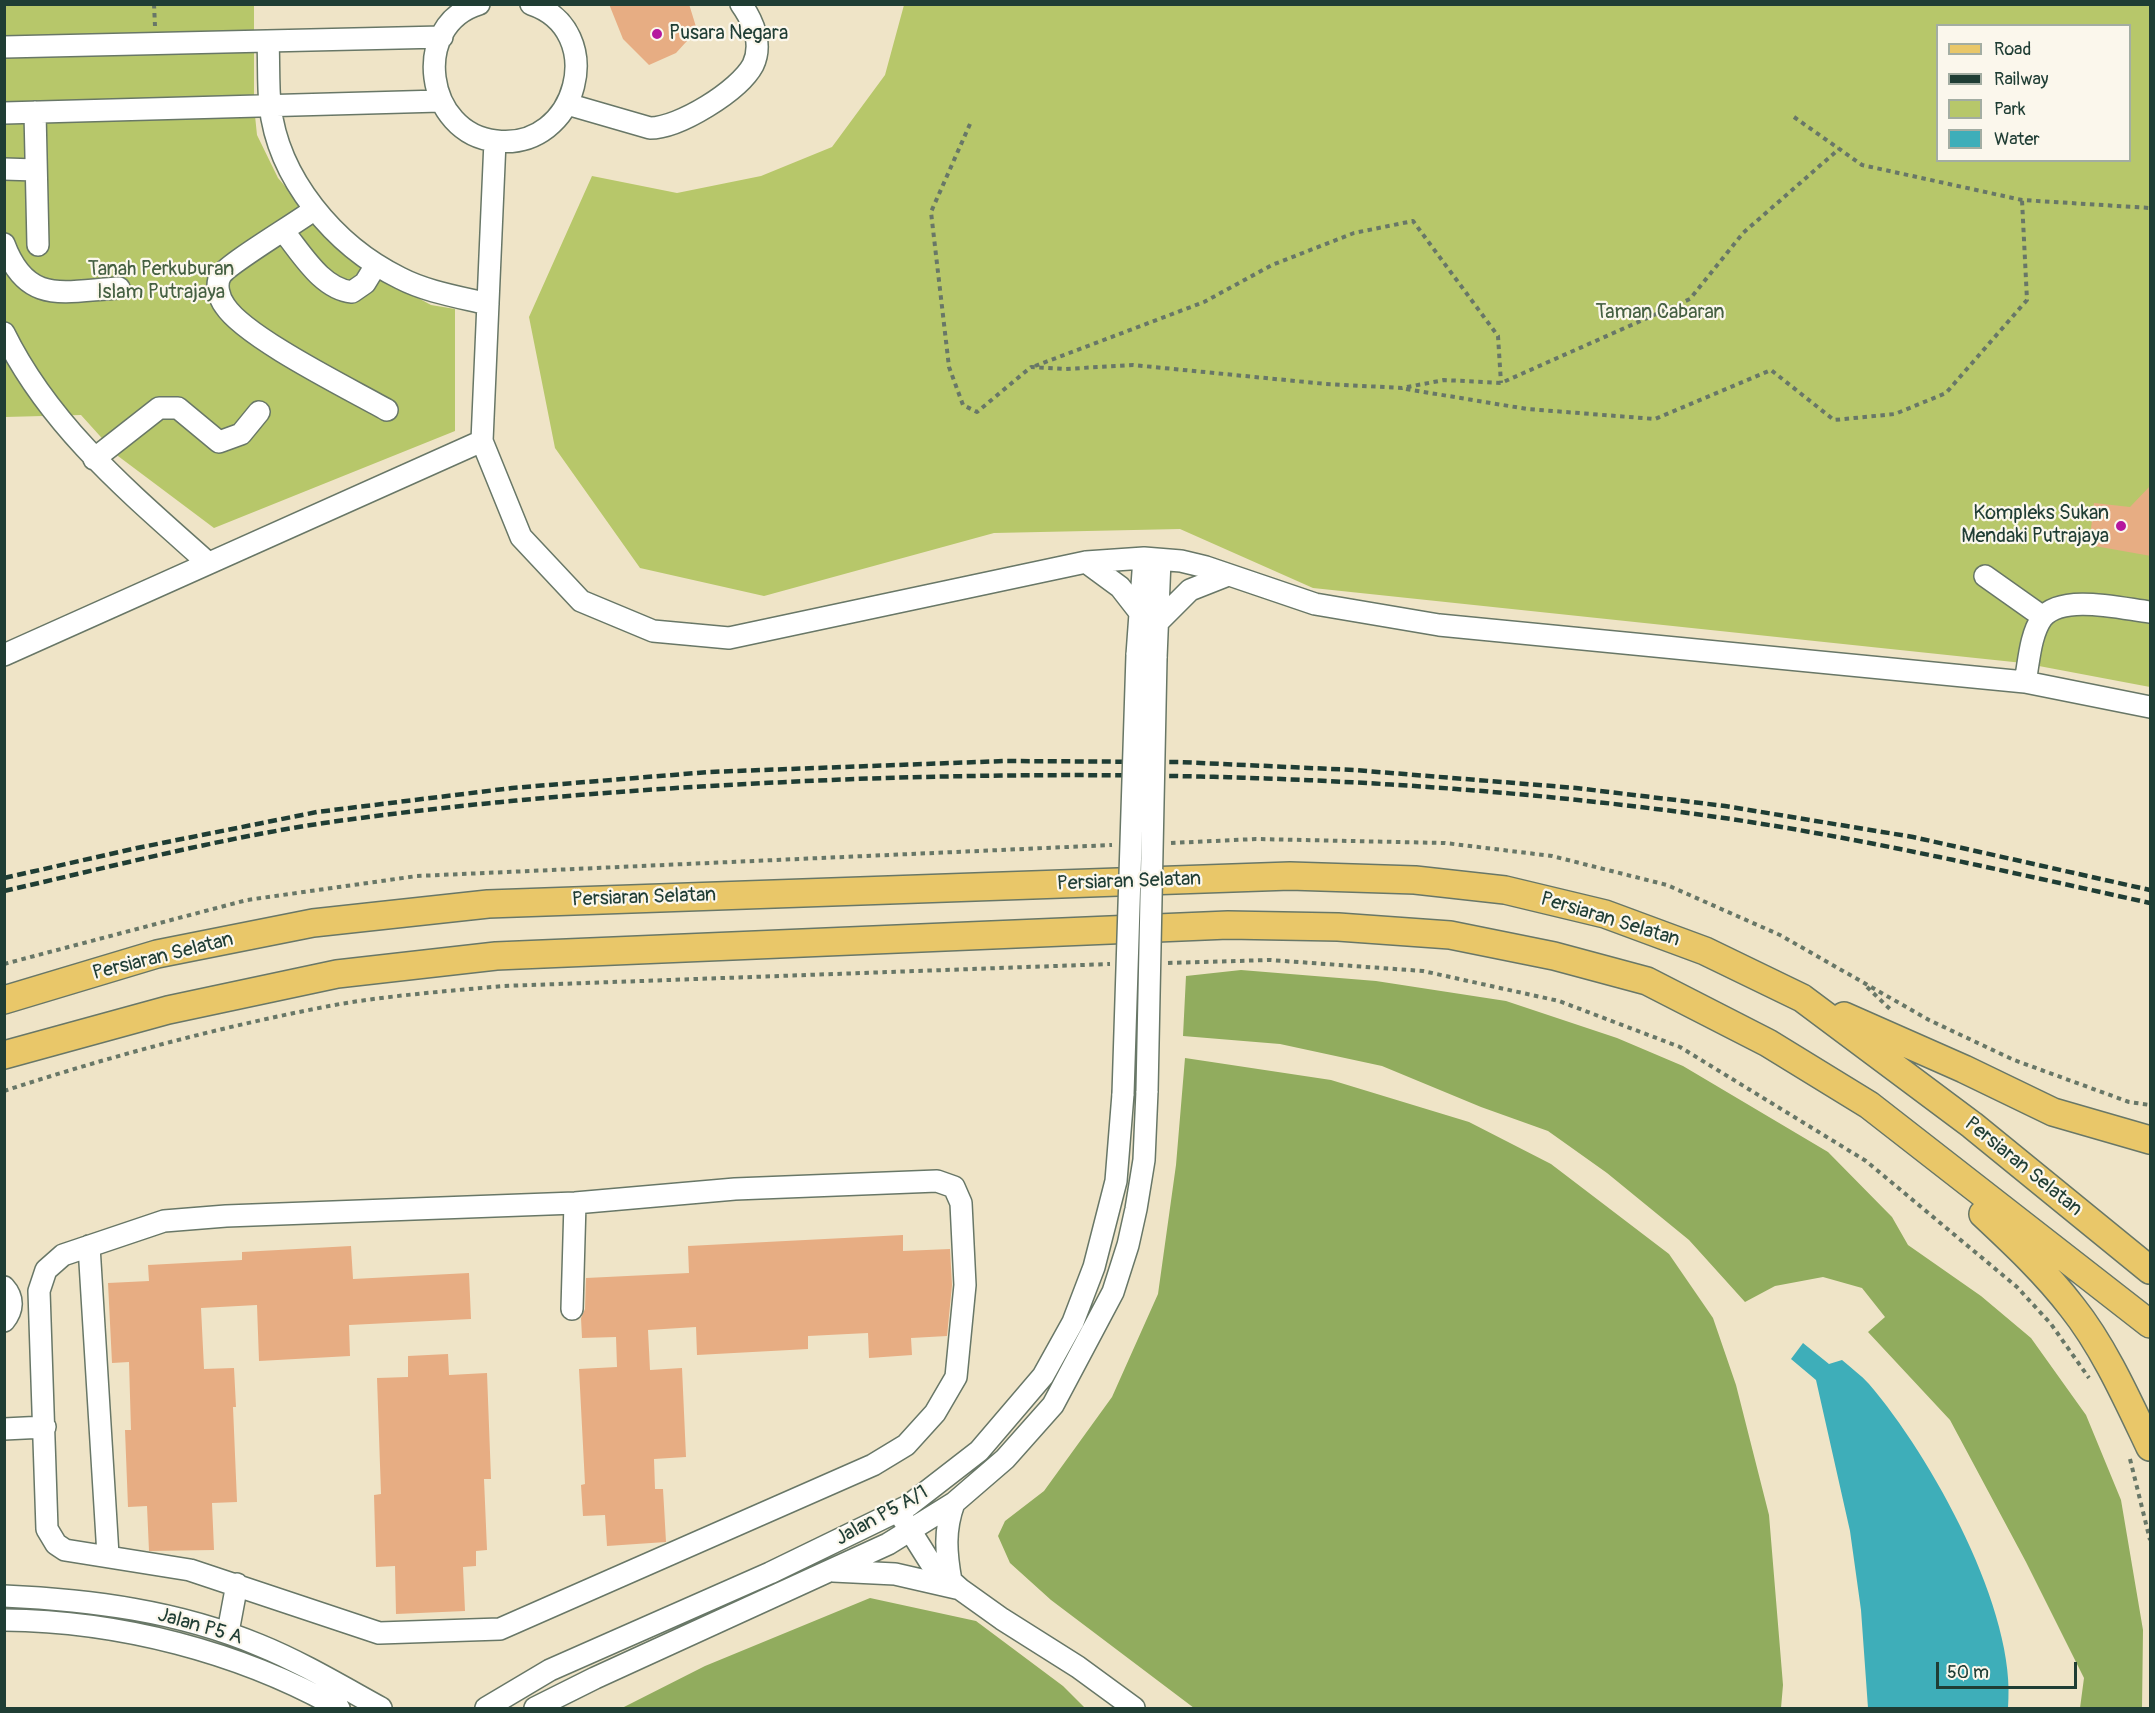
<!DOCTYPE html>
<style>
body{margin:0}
#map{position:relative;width:2155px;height:1713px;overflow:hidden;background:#efe4c7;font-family:Pangolin,sans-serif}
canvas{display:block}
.frame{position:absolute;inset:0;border:6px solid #1f3d34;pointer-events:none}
.legend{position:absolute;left:1936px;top:24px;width:195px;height:138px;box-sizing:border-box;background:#fbf7ec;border:2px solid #a3ada2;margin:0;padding:8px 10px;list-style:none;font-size:18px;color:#1f3d34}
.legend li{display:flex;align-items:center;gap:12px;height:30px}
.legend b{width:30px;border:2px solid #a3ada2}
.scale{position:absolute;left:1936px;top:1662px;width:141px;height:27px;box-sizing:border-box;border:3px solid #1f3d34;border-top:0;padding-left:8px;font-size:18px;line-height:21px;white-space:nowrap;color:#1f3d34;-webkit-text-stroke:4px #fbf7ec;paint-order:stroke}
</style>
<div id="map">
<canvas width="2155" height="1713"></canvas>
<div class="frame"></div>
<ul class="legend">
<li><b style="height:8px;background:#e9c769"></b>Road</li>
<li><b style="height:8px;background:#1f3d34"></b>Railway</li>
<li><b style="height:16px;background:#b7c76a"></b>Park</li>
<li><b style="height:16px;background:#3eaeb9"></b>Water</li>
</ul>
<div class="scale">50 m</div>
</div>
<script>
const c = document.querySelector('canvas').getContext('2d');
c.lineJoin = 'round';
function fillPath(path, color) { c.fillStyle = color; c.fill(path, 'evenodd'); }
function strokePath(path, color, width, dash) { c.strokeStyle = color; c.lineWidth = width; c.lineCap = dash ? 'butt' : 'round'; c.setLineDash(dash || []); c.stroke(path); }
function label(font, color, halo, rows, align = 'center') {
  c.font = font + ' Pangolin,sans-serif'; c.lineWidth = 4.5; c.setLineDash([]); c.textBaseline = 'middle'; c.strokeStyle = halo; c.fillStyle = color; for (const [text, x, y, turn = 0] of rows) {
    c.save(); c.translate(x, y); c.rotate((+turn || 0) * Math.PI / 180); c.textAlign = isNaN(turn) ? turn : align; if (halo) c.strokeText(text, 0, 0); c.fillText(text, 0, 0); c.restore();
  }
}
fillPath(new Path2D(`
 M4 5H254V106L257 135 278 178 325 233 385 280 431 305 455 309V431L214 528 118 456 81 415 5 417Z
 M904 5H2150V687L2023 663 1313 588 1180 529 994 533 764 596 640 568 555 448 529 317 592 176 677 193 761 176 832 147 885 75ZM1938 26H2130V160H1938Z`), '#b7c76a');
fillPath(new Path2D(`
 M1241 970 1376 981 1506 1001 1617 1038 1683 1066 1828 1152 1892 1217 1908 1245 1981 1296 2031 1338 2086 1415 2121 1500 2143 1630 2142 1708H2080L2084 1678 2026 1562 1950 1420 1868 1332 1885 1317 1862 1288 1823 1277 1775 1286 1745 1302 1689 1240 1607 1173 1548 1131 1481 1107 1382 1066 1280 1044 1183 1036 1186 976Z
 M1185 1058 1331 1080 1469 1122 1551 1164 1669 1254 1713 1318 1736 1385 1769 1515 1783 1685 1781 1708H1194L1051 1600 1010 1563 998 1536 1005 1521 1044 1491 1112 1397 1158 1294 1176 1165Z
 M870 1598 976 1621 1063 1686 1085 1708H622L705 1666Z`), '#91ac5e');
fillPath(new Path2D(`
 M1803 1343 1829 1364 1842 1360C1851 1368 1861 1375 1869 1384 1931 1456 2018 1612 2008 1708H1868L1861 1610 1850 1531 1816 1380 1791 1359Z`), '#3eaeb9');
fillPath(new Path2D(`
 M609 4H689L697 30 676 53 649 65 623 39Z
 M2151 485V556L2089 545 2094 503 2130 507Z
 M903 1235V1251L950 1249 952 1285 947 1336 911 1338 912 1355 869 1358 868 1333 808 1336V1349L697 1355 696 1327 648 1330 650 1370 682 1368 686 1457 654 1459 655 1489H663L666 1542 607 1546 605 1515 583 1516 581 1485 585 1484 579 1369 617 1367 616 1337 582 1338 581 1318 585 1309 586 1278 689 1273 688 1246Z
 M351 1246 353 1279 469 1273 471 1319 349 1325 350 1356 259 1361 257 1305 201 1308 204 1369 234 1368 236 1407H233L237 1502 212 1503 214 1550 149 1551 147 1506 128 1507 125 1430H131L129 1362 112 1363 108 1283 149 1281 148 1265 242 1260V1252Z
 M448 1354 449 1375 487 1373 491 1479H484L487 1550 476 1551V1566L463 1567 465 1611 396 1614 395 1566 376 1567 374 1495 381 1494 377 1378 408 1377V1356Z`), '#e7ad83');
const minor = new Path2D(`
 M479 4C410 25 425 134 496 141 578 151 609 30 531 4
 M268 41C269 62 268 84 270 105 278 179 335 246 400 278 427 292 459 297 488 304
 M4 47 442 37
 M567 104 650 128C679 128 739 91 753 65 763 44 753 21 741 4
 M35 112 38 245
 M4 113 440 101
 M495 141 482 441 521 537 581 601 653 631 729 638 1086 562 1144 558 1181 561 1206 567 1315 604 1439 625 2025 682 2150 707
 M4 169 36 170
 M315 209C298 222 229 263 221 275 215 284 219 298 225 306 246 338 350 389 387 410
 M284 232C302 254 322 289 352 292L365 283 376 265
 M4 244C27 306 64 291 119 288
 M4 333C50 427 131 494 207 562
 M94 459 159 408H178L219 442 241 434 259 412
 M1086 562 1120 587 1141 614
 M1985 576 2043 617
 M1157 623 1190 590 1228 575
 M4 655 482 441
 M1137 655 1144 558
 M1156 658 1160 560
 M2025 682C2029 662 2030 635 2042 618 2062 593 2123 609 2150 612
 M937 1181 954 1187 961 1203 965 1285 956 1377 935 1413 906 1445 873 1465 500 1629 379 1633 190 1570 65 1550 56 1544 47 1529 39 1291 46 1270 63 1255 164 1221 226 1216 575 1203 735 1189Z
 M89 1246 108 1555
 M4 1287C14 1298 13 1310 4 1321
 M572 1309 575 1203
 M4 1429 45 1427
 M903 1519 930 1562 960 1589 1002 1619 1078 1667 1134 1708
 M833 1571 895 1574 956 1588
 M951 1581C946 1553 944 1530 954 1503
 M4 1596C91 1600 178 1611 259 1645 301 1662 341 1686 381 1708
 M4 1620C119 1621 240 1652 339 1708
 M228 1632 237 1584
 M486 1708 550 1670 770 1573 908 1506 979 1451 1043 1376 1073 1322 1094 1267 1116 1181 1123 1094
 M535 1708 595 1678 888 1544 954 1503 1005 1459 1053 1405 1113 1292 1128 1245 1136 1209 1144 1160 1147 1091`);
const major = new Path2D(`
 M4 1000 157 954 313 923 488 904 1290 876 1415 880 1505 890 1605 914 1705 951 1802 998 1972 1125 2150 1270
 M1844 1016 1964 1069 2053 1112 2150 1140
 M4 1055 168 1010 337 974 496 956 1228 925 1338 927 1450 935 1554 956 1647 981 1768 1043 1869 1105 2150 1324
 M1983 1214C2014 1243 2046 1273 2072 1307 2104 1347 2128 1401 2150 1447`);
strokePath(minor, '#687767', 24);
strokePath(major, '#687767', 30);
strokePath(new Path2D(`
 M154 4 155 26
 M1794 117 1862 165 2022 200 2150 208
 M970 124 931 212 949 367 963 405 977 412 1031 367 1065 369 1133 365 1326 384 1402 388 1444 380 1501 383 1690 299 1743 233 1839 149
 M1035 366 1204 302 1272 265 1354 233 1413 221 1498 336 1501 383
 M1406 389 1527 409 1655 419 1771 370 1834 420 1895 414 1946 393 2027 300 2022 200
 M1171 843 1256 839 1445 843 1552 856 1667 885 1780 935 1929 1020 2014 1060 2129 1102 2150 1105
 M1168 963 1270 960 1423 971 1559 1001 1680 1047 1866 1161 2017 1287 2051 1324 2089 1378
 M4 964 247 900 417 876 1112 845
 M1867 987 1892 1011
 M4 1091C114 1055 227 1025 340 1004 394 995 449 991 503 986L1110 964
 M2130 1459 2150 1540`), '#687767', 4, [4.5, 4.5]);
strokePath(minor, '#fff', 21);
strokePath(major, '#e9c769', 27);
strokePath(new Path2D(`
 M4 878 137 848 317 812 512 788 709 772 1006 761 1179 762 1354 770 1576 788 1725 806 1913 837 2150 890
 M4 891C110 867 217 839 324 823 500 798 677 786 855 779 1145 769 1436 777 1724 818 1867 839 2009 872 2150 903`), '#1f3d34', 4.5, [9, 4.5]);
const minorBridge = new Path2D(`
 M1147 1091 1156 658
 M1123 1094 1137 655`);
strokePath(minorBridge, '#687767', 24, []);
strokePath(minorBridge, '#fff', 21);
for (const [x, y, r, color] of [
 [657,34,6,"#b5179e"],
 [2121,526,6,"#b5179e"]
]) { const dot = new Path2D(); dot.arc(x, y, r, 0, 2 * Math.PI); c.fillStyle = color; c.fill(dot); strokePath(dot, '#fbf7ec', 2); }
label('20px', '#1f3d34', '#fbf7ec', [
 ["Pusara Negara",669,34],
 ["Kompleks Sukan",2109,514,"right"],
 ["Mendaki Putrajaya",2109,537,"right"]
], 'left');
label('20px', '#456042', '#fbf7ec', [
 ["Tanah Perkuburan",161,270],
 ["Islam Putrajaya",161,293],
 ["Taman Cabaran",1660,313]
]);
label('20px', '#1f3d34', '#fbf7ec', [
 ["Persiaran Selatan",1129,882,-2],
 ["Persiaran Selatan",644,898,-2],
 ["Persiaran Selatan",1610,920,17],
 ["Persiaran Selatan",163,957,-14],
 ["Persiaran Selatan",2023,1167,39],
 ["Jalan P5 A/1",882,1516,-29],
 ["Jalan P5 A",200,1627,16]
]);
</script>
